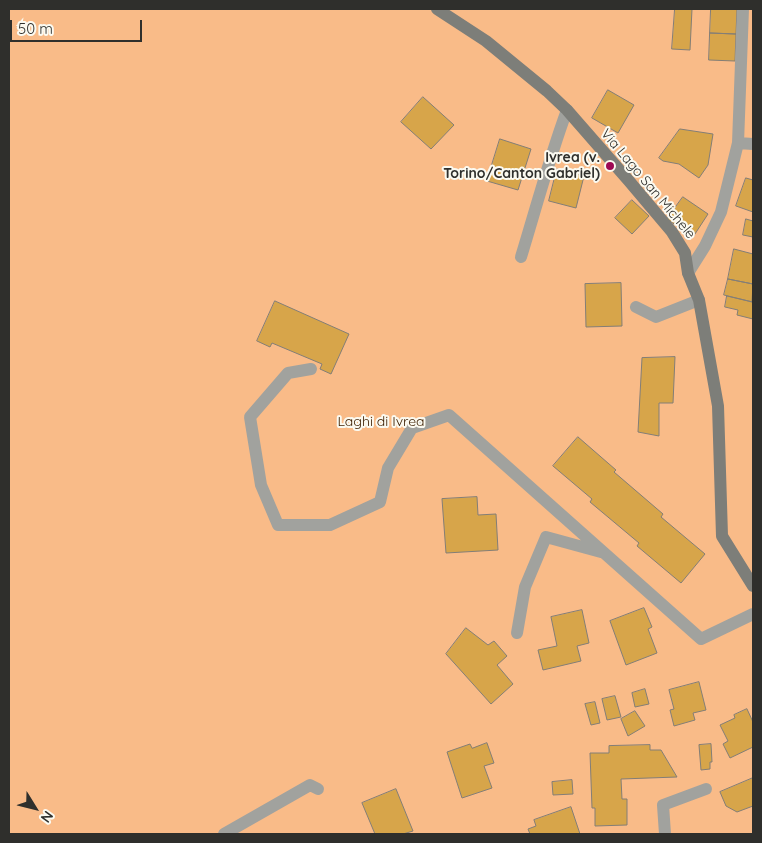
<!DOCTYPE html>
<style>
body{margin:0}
#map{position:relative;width:762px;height:843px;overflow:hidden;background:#eeede4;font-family:Quicksand,sans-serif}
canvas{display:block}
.frame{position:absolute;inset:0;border:10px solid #2f2f2c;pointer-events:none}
.north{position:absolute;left:10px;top:783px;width:50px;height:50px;-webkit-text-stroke:4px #fbfaf1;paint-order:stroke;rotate:126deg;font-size:14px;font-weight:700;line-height:20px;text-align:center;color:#2f2f2c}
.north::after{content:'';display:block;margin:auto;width:18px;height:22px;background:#2f2f2c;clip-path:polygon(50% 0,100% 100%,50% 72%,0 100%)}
.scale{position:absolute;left:10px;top:20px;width:132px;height:22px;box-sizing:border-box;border:2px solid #2f2f2c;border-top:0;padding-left:6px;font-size:15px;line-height:18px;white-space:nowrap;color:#2f2f2c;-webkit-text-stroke:4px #fbfaf1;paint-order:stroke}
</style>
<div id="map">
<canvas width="762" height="843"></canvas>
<div class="frame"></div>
<div class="north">N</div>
<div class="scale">50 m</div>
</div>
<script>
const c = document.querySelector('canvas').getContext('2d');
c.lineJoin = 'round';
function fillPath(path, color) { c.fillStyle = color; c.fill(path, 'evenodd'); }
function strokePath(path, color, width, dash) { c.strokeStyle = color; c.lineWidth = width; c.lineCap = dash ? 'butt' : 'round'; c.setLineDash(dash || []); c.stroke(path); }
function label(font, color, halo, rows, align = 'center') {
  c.font = font + ' Quicksand,sans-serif'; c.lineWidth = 4; c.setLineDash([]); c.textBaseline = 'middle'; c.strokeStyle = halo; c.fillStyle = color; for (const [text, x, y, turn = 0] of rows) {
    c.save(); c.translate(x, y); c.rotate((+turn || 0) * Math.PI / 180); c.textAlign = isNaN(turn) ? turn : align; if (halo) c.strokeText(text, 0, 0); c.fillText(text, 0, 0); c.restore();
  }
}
fillPath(new Path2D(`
 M9 9H753V834H9Z`), '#f9bb88');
const building = new Path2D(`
 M675 9H692L690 50 672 49Z
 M711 9H737L736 34 710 33Z
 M710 33 736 34 735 61 709 60Z
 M608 90 634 105 618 133 592 118Z
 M423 97 454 125 431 149 401 122Z
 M680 129 713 134 708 165 699 178 679 164 663 161 659 158Z
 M500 139 531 149 518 190 487 181Z
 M557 169 584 176 576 208 549 201Z
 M746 178 753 180V212L736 206Z
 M683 197 708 214 693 237 667 219Z
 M632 200 649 216 632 234 615 218Z
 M746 219 753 221V237L743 235Z
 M734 249 753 254V284L728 279Z
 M728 279 753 284 752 302 724 295Z
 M621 283 622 326 586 327 585 284Z
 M727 296 753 302V319L737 315 738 310 725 307Z
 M275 301 349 334 331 374 320 369 322 364 272 343 270 347 257 341Z
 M675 357 673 403H659V436L638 432 642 358Z
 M578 437 616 470 614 472 663 514 661 517 705 554 681 583 637 546 639 543 590 502 592 499 553 466Z
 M477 497 478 515 496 514 498 550 446 553 442 499Z
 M644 608 652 627 648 629 657 653 626 665 610 621Z
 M582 610 589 643 577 646 581 661 543 670 538 650 557 646 551 617Z
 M466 628 488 645 494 641 507 656 497 665 513 684 491 704 446 654Z
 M699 682 706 710 693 713 695 720 674 726 670 710 674 709 669 690Z
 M645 689 649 704 635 707 632 693Z
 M615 696 621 717 607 720 602 699Z
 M595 702 600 723 591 725 585 704Z
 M747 709 753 722V747L730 758 723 744 728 741 720 725 735 718 734 715Z
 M635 711 645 726 628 736 621 719Z
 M487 743 494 763 484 766 492 788 462 798 447 752 470 744 472 748Z
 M711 744 712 762H710V769L701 770 699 745Z
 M650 745V750H661L677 777 621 779 622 799H627V825L595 826V808H592L590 753H609V746Z
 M753 778V806L737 812 726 806 720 792Z
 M572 780 573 794 553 795 552 782Z
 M396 789 413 831 403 834H375L362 803Z
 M571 807 580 834H530L528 829 536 826 534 820Z`);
fillPath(building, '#d7a54a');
strokePath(building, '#837e77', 1);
strokePath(new Path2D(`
 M738 143 753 144
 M521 257C536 208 549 159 567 110
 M688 273 705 246 721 212 738 143 743 9
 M636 307 656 317 699 300
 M311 369 288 373 250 417 261 485 278 525H330L380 502 388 468 412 428 449 415 701 639 753 614
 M517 633 525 587 546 537 601 552
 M224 834 310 785 318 789
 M665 834 663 805 706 789`), '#a1a29e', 12);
strokePath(new Path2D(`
 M437 9 486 41 547 91 567 110 629 181 672 232 685 253 688 273 699 300 718 406 722 536 753 586`), '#7d7e79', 12);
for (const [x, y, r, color] of [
 [610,166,5,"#9d0853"]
]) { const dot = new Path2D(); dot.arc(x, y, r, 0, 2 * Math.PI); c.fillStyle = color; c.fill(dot); strokePath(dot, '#fbfaf1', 2); }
label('bold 14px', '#2f2f2c', '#fbfaf1', [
 ["Ivrea (v.",600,158],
 ["Torino/Canton Gabriel)",600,174]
], 'right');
label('14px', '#2f2f2c', '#fbfaf1', [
 ["Via Lago San Michele",648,184,50]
]);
label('14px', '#402205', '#fbfaf1', [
 ["Laghi di Ivrea",381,422]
]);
</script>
